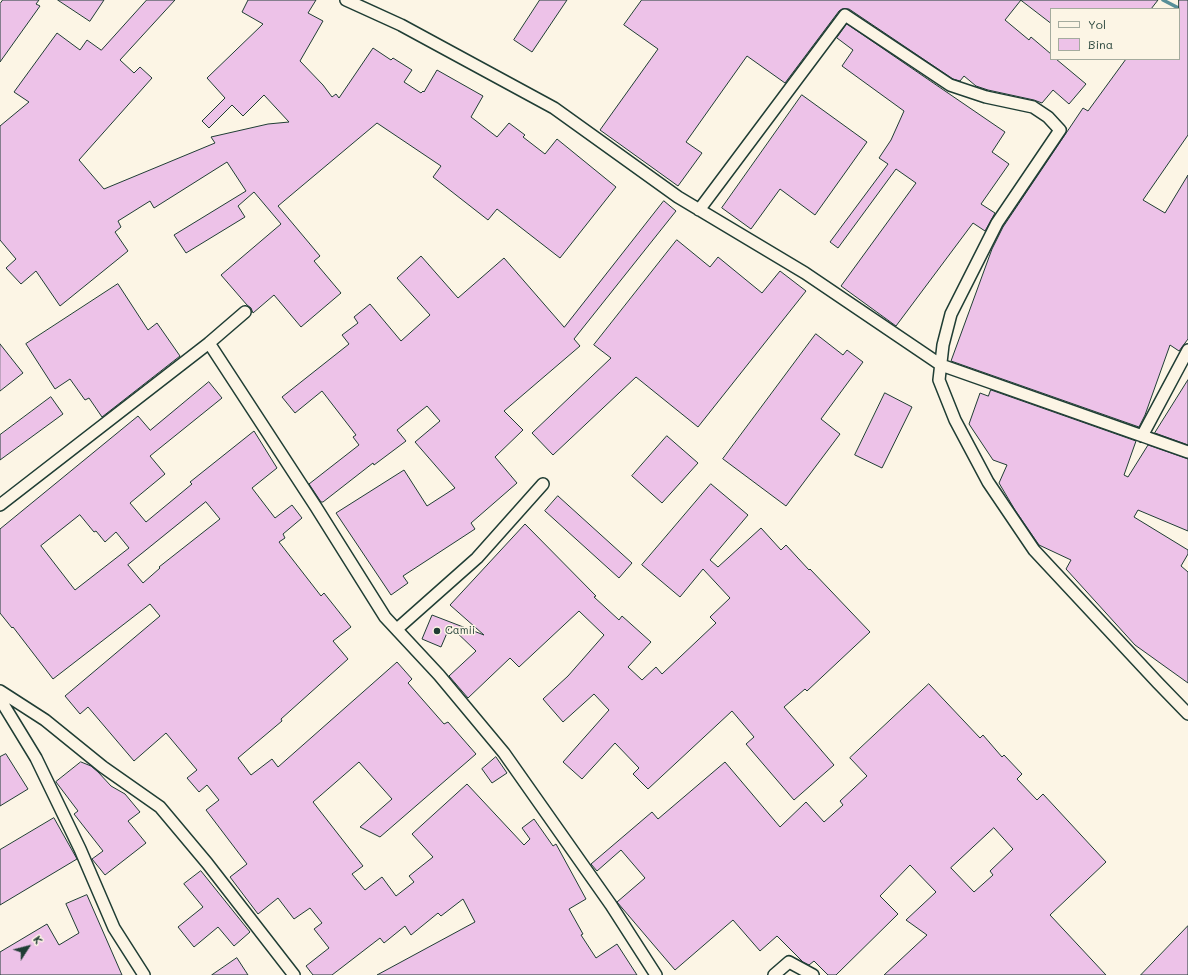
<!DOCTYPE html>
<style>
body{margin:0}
#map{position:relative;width:1188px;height:975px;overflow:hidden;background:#fcf5e5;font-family:Mali,sans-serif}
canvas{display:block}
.legend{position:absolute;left:1050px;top:8px;width:130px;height:52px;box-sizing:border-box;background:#fcf5e5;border:1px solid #a4ab9e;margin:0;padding:5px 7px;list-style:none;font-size:12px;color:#1f3d34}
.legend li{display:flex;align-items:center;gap:8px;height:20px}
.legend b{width:20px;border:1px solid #a4ab9e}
.north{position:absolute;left:8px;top:927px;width:40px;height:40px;-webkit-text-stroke:3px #fcf5e5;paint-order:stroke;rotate:54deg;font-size:11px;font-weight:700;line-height:16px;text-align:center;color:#1f3d34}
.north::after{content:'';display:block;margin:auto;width:14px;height:18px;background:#1f3d34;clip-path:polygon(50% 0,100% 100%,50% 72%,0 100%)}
</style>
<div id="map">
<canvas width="1188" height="975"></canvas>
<ul class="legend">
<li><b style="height:5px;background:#fcf5e5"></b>Yol</li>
<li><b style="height:11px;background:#edc2e8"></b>Bina</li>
</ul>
<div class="north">K</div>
</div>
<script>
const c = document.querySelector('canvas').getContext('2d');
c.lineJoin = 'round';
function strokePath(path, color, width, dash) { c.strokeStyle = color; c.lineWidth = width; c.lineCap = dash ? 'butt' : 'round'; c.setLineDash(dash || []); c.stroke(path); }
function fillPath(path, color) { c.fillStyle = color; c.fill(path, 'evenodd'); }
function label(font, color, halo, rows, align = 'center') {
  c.font = font + ' Mali,sans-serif'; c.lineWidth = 3; c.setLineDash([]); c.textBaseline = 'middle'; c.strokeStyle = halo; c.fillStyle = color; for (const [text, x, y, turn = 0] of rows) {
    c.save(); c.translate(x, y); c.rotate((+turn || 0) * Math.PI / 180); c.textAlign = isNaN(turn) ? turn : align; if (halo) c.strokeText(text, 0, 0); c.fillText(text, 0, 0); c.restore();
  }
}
strokePath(new Path2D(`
 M1163 0 1188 13`), '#578f99', 3.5);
const building = new Path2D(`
 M3 0H39L36 4 40 6 0 62V4Z
 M58 0H104L90 21Z
 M147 0H175L120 60 134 73 140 67 152 78 79 160 104 189 215 143 211 137 268 124 289 122 264 95 243 116 232 105 209 128 202 121 225 98 207 78 263 24 242 12 248 0H316L308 13 323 21 300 61 323 85 332 97 336 94 339 98 373 48 391 60 393 58 412 70 404 82 421 93 423 91 424 92 437 70 483 96 471 117 497 137 509 123 525 135 523 137 545 154 557 139 616 187 560 258 497 209 488 220 433 177 441 166 377 123 278 206 320 256 314 261 341 293 301 327 274 295 253 313 251 308 247 305 221 275 281 224 254 192 238 206 245 217 186 253 174 235 246 191 227 162 154 208 150 201 118 221 121 227 115 232 128 251 60 306 36 271 21 284 6 268 16 259 0 240V126L29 102 14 92 57 33 80 50 87 40 101 50Z
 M540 0H567L532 52 514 40Z
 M642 0H1021L1005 20 1029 40 1031 37 1051 54V59H1056L1086 84 1069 104 1053 90 1042 103 1034 100 988 90 976 86 964 76 960 81 953 79 849 9H842L839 11 785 83 747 56 686 142 702 153 678 186 600 130 658 49 624 25Z
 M1021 0H1158L1151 9H1051V23Z
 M1179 0H1188V135L1143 200 1165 213 1188 175V339L1179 351 1170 345 1145 415 1139 427 951 361 992 249 1003 227 1083 108 1088 111 1126 59H1179Z
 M847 24 1005 132 992 152 1009 164 981 204 995 213 985 231 973 223 896 326 841 286 916 183 896 169 838 248 830 242 888 164 879 158 891 140 904 111 842 66 853 50 837 38Z
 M802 95 867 142 815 215 780 189 751 229 722 208Z
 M664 201 676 211 574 339 580 346 504 411 523 430 495 457 517 483 471 523 475 529 403 576 408 583 391 595 336 513 404 470 427 506 455 488 415 442 440 421 427 406 397 430 406 441 374 465 373 463 323 502H321L309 484 359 445 353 437 356 435 322 391 295 413 282 397 349 344 342 335 358 323 354 317 370 304 401 341 430 315 397 278 421 256 458 298 504 258 564 327Z
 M677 240 710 267 718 257 762 293 780 271 806 291 698 427 636 377 553 455 532 433 611 358 594 345Z
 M118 284 148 330 157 323 180 356 102 417 89 398 85 400 70 379 55 389 26 344Z
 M816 334 843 355 847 350 863 362 821 419 840 434 786 506 723 459Z
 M0 344 23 373 0 391Z
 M1188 380V445L1155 433Z
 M209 382 222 398 150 456 165 474 130 503 146 522 192 484 190 482 254 431 277 468 252 488 275 518 292 505 302 518 283 534 285 538 279 542 321 596 324 593 351 627 333 641 348 659 281 719 282 721 238 758 251 775 272 759 278 767 397 662 412 679 408 683 444 724 448 722 476 754 380 837 360 827 392 799 359 762 313 802 363 866 352 874 365 890 382 877 396 896 414 882 409 876 433 857 412 834 467 784 524 845 530 839 522 828 534 819 553 846 556 844 586 899 569 909 583 934 581 935 596 958 617 944 637 975H377L475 922 463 899 441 916 438 913 411 935 405 926 384 943 380 938 332 975H313L306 966 329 948 314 929 322 923 310 908 294 919 278 898 258 914 230 877 247 864 206 810 219 800 207 785 199 792 187 778 197 770 166 733 134 761 88 707 80 714 65 696 160 616 150 604 53 679 13 627 12 628 0 613V529L138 416 150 430ZM206 502 220 519 159 567 160 568 143 583 128 565ZM80 515 94 532 96 531 105 542 116 532 129 548 75 590 41 546Z
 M991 390 1136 441 1124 475 1128 477 1148 445 1188 459V531L1138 510 1134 517 1188 550V554L1181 566 1188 572V683L1135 645 1066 569 1071 560 1039 545 1015 510 999 483 1007 465 993 460 969 424 980 393 988 396Z
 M885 393 912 407 882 468 855 455Z
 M51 397 63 414 0 460V435Z
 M667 436 698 463 662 503 632 476Z
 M711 484 748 515 710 560 718 567 761 528 781 550 786 545 809 570 810 569 870 632 807 691 805 689 784 707 834 765 794 800 746 744 754 737 732 711 648 789 633 774 639 768 615 743 582 779 563 762 609 710 594 694 563 722 543 699 568 676 604 635 579 611 519 667 510 658 468 698 449 676 476 651 450 626 441 647 422 639 432 615 484 635 450 605 525 524 596 596 594 597 619 620 622 616 651 642 628 667 642 680 656 667 662 674 716 623 710 617 730 598 703 569 680 597 642 565Z
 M558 496 632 563 619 578 545 511Z
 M929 684 980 738 983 735 1002 757 1004 755 1022 774 1017 779 1037 800 1043 794 1106 862 1050 915 1106 975H884L927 935 906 920 936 892 910 865 880 896 898 914 836 975H828L814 961 809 965 803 962 777 936 760 951 733 920 675 970 617 902 645 878 621 850 597 871 591 864 652 812 658 819 725 762 780 827 806 802 824 822 843 805 840 801 867 776 850 758ZM994 828 1013 849 990 871 993 875 974 892 951 868Z
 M6 754 28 789 0 806V757Z
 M496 757 507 773 492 783 482 769Z
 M81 762 91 766 98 772 111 786 125 794 140 812 128 821 146 843 105 875 92 859 103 851 74 814 78 811 56 782Z
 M54 818 77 859 0 905V850Z
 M201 871 250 932 234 946 218 927 194 947 178 927 203 907 184 884Z
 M87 895 122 975H0V952L47 924 59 945 79 933 66 904Z
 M1188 926V975H1141Z
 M237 958 248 975H212Z`);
fillPath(building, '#edc2e8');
strokePath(building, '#1f3d34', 1);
const street = new Path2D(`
 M346 0 401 25 554 108 678 197 805 273 941 365 1188 452
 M699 210 845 15 950 85 986 97 1033 107 1048 117 1060 130 997 223 951 314 943 345 939 380 955 420 988 482 1034 550 1158 683 1188 714
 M209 343 316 507 385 617 439 675 504 753 611 905 656 975
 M1142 436 1188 350
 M0 505 209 343 245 312
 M397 629 477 558 543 484
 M0 691 45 720 103 767 160 807 207 863 294 975
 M0 699 36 758 80 849 114 928 144 975
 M774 975 789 962 813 975`);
strokePath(street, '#1f3d34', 14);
strokePath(street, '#fcf5e5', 11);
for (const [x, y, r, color] of [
 [437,631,4,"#1f3d34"]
]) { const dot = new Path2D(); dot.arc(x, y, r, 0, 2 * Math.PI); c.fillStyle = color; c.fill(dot); strokePath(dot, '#fcf5e5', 1.5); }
label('11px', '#1f3d34', '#fcf5e5', [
 ["Camii",445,631]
], 'left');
</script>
